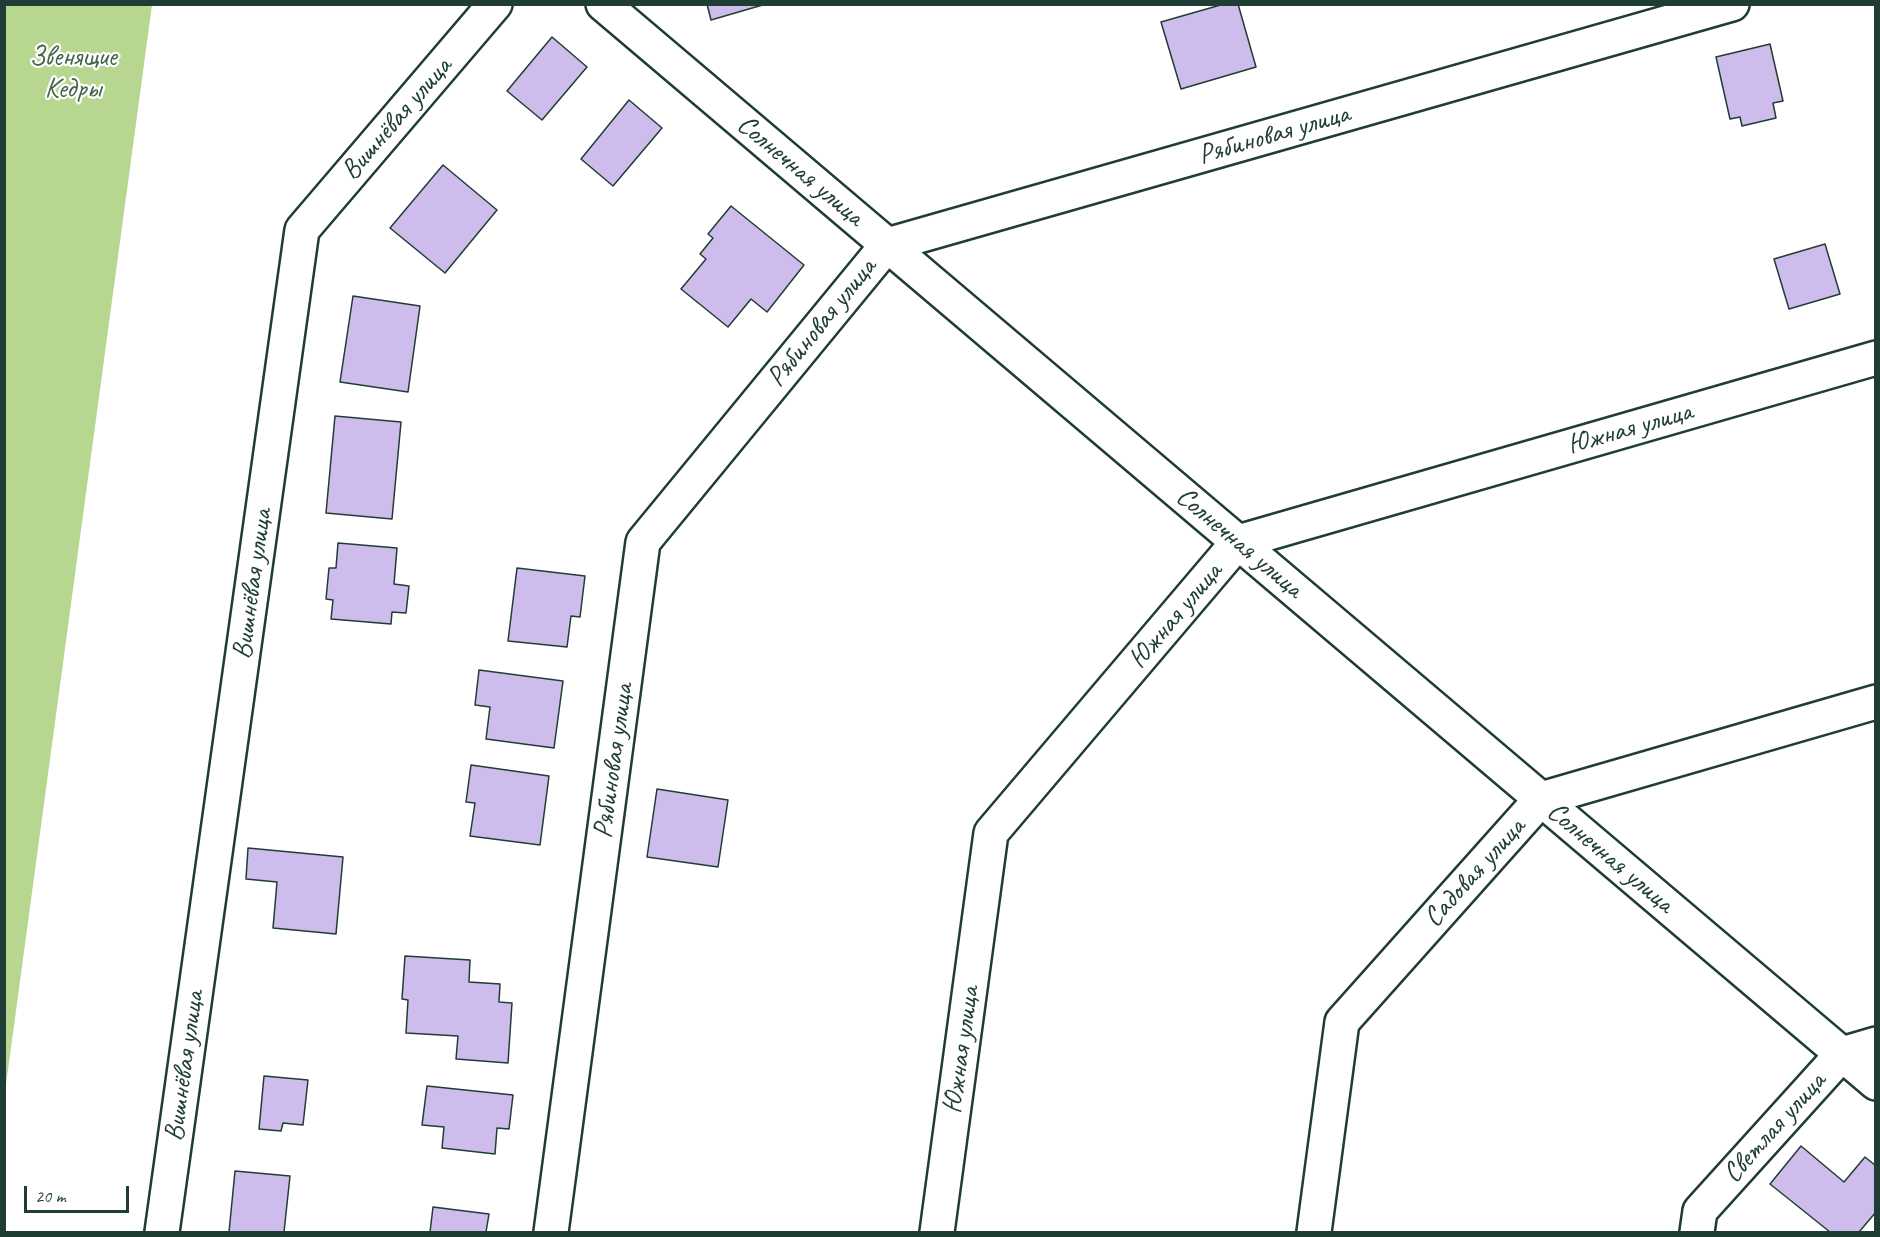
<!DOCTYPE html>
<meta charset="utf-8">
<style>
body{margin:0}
#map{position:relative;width:1880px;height:1237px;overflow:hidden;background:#fff;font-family:Caveat,sans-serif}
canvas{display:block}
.frame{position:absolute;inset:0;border:6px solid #1f3d34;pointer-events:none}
.scale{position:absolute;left:24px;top:1186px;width:105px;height:27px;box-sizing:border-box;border:3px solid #1f3d34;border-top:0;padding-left:8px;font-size:18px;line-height:21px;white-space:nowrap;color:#1f3d34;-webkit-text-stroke:4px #fff;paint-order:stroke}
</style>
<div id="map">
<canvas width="1880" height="1237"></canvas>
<div class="frame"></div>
<div class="scale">20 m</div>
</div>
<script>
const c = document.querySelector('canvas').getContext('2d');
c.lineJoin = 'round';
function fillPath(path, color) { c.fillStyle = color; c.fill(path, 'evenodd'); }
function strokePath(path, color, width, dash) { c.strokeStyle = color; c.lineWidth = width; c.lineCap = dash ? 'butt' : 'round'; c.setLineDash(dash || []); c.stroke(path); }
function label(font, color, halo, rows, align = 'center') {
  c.font = font + ' Caveat,sans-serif'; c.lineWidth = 4.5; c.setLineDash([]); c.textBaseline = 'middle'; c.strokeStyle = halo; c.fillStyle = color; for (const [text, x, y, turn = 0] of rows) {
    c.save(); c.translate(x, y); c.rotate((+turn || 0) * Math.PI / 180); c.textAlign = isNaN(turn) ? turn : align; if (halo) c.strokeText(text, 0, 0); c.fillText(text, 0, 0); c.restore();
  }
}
fillPath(new Path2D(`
 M5 4 152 5 5 1092 4 5Z`), '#b7d790');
const building = new Path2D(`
 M707 4H766L711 20Z
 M1224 4H1238L1256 67 1181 89 1161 22Z
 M552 37 587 67 542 120 507 91Z
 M1770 44 1783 101 1773 103 1776 118 1742 126 1740 117 1730 119 1716 57Z
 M629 100 662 128 613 186 581 159Z
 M443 165 497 210 445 273 390 228Z
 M731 206 804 265 767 312 751 299 728 327 681 289 706 259 700 254 713 238 708 234Z
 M1825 244 1840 294 1789 309 1774 259Z
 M353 296 420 306 408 392 340 382Z
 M335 416 401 422 392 519 326 513Z
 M338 543 397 548 394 584 409 586 406 613 392 612 391 624 331 619 333 600 326 599 329 568H336Z
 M517 568 585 576 580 617 571 616 567 647 508 641Z
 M479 670 563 681 554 748 486 739 490 707 475 705Z
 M471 765 549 776 540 845 470 836 475 803 466 802Z
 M657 789 728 800 718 867 647 857Z
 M248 848 343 857 336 934 273 928 277 882 246 879Z
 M405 956 470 960 469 982 500 984 499 1002 512 1003 508 1063 456 1059 458 1036 406 1033 408 1000 402 999Z
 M264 1076 308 1080 303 1125 283 1123 281 1131 259 1129Z
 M427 1086 513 1095 509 1129 497 1128 495 1154 442 1148 444 1127 422 1125Z
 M1801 1146 1844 1182 1865 1157 1876 1166V1212L1859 1232H1830L1770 1184Z
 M235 1171 290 1176 284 1232H229Z
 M433 1207 489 1214 486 1232H430Z`);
fillPath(building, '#cebced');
strokePath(building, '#1f3d34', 1.5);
const minor = new Path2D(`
 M603 4 1876 1083
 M162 1232 302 230 495 4
 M551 1232 643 542 887 245 1732 4
 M937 1232 991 833 1238 542 1876 358
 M1314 1232 1342 1022 1541 799 1876 702
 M1697 1232 1700 1211 1842 1054 1876 1044`);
strokePath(minor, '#1f3d34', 38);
strokePath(minor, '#fff', 33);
label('28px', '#45644b', '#fff', [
 ["Звенящие",73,58],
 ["Кедры",73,90]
]);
label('28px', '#1f3d34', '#fff', [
 ["Вишнёвая улица",397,119,-49],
 ["Рябиновая улица",1274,135,-16],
 ["Солнечная улица",800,171,40],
 ["Рябиновая улица",822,323,-51],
 ["Южная улица",1630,429,-16],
 ["Солнечная улица",1239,543,40],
 ["Вишнёвая улица",253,584,-82],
 ["Южная улица",1176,616,-50],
 ["Рябиновая улица",614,761,-82],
 ["Солнечная улица",1610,858,40],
 ["Садовая улица",1475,873,-48],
 ["Южная улица",962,1050,-82],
 ["Вишнёвая улица",185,1066,-82],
 ["Светлая улица",1775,1128,-48]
]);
</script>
